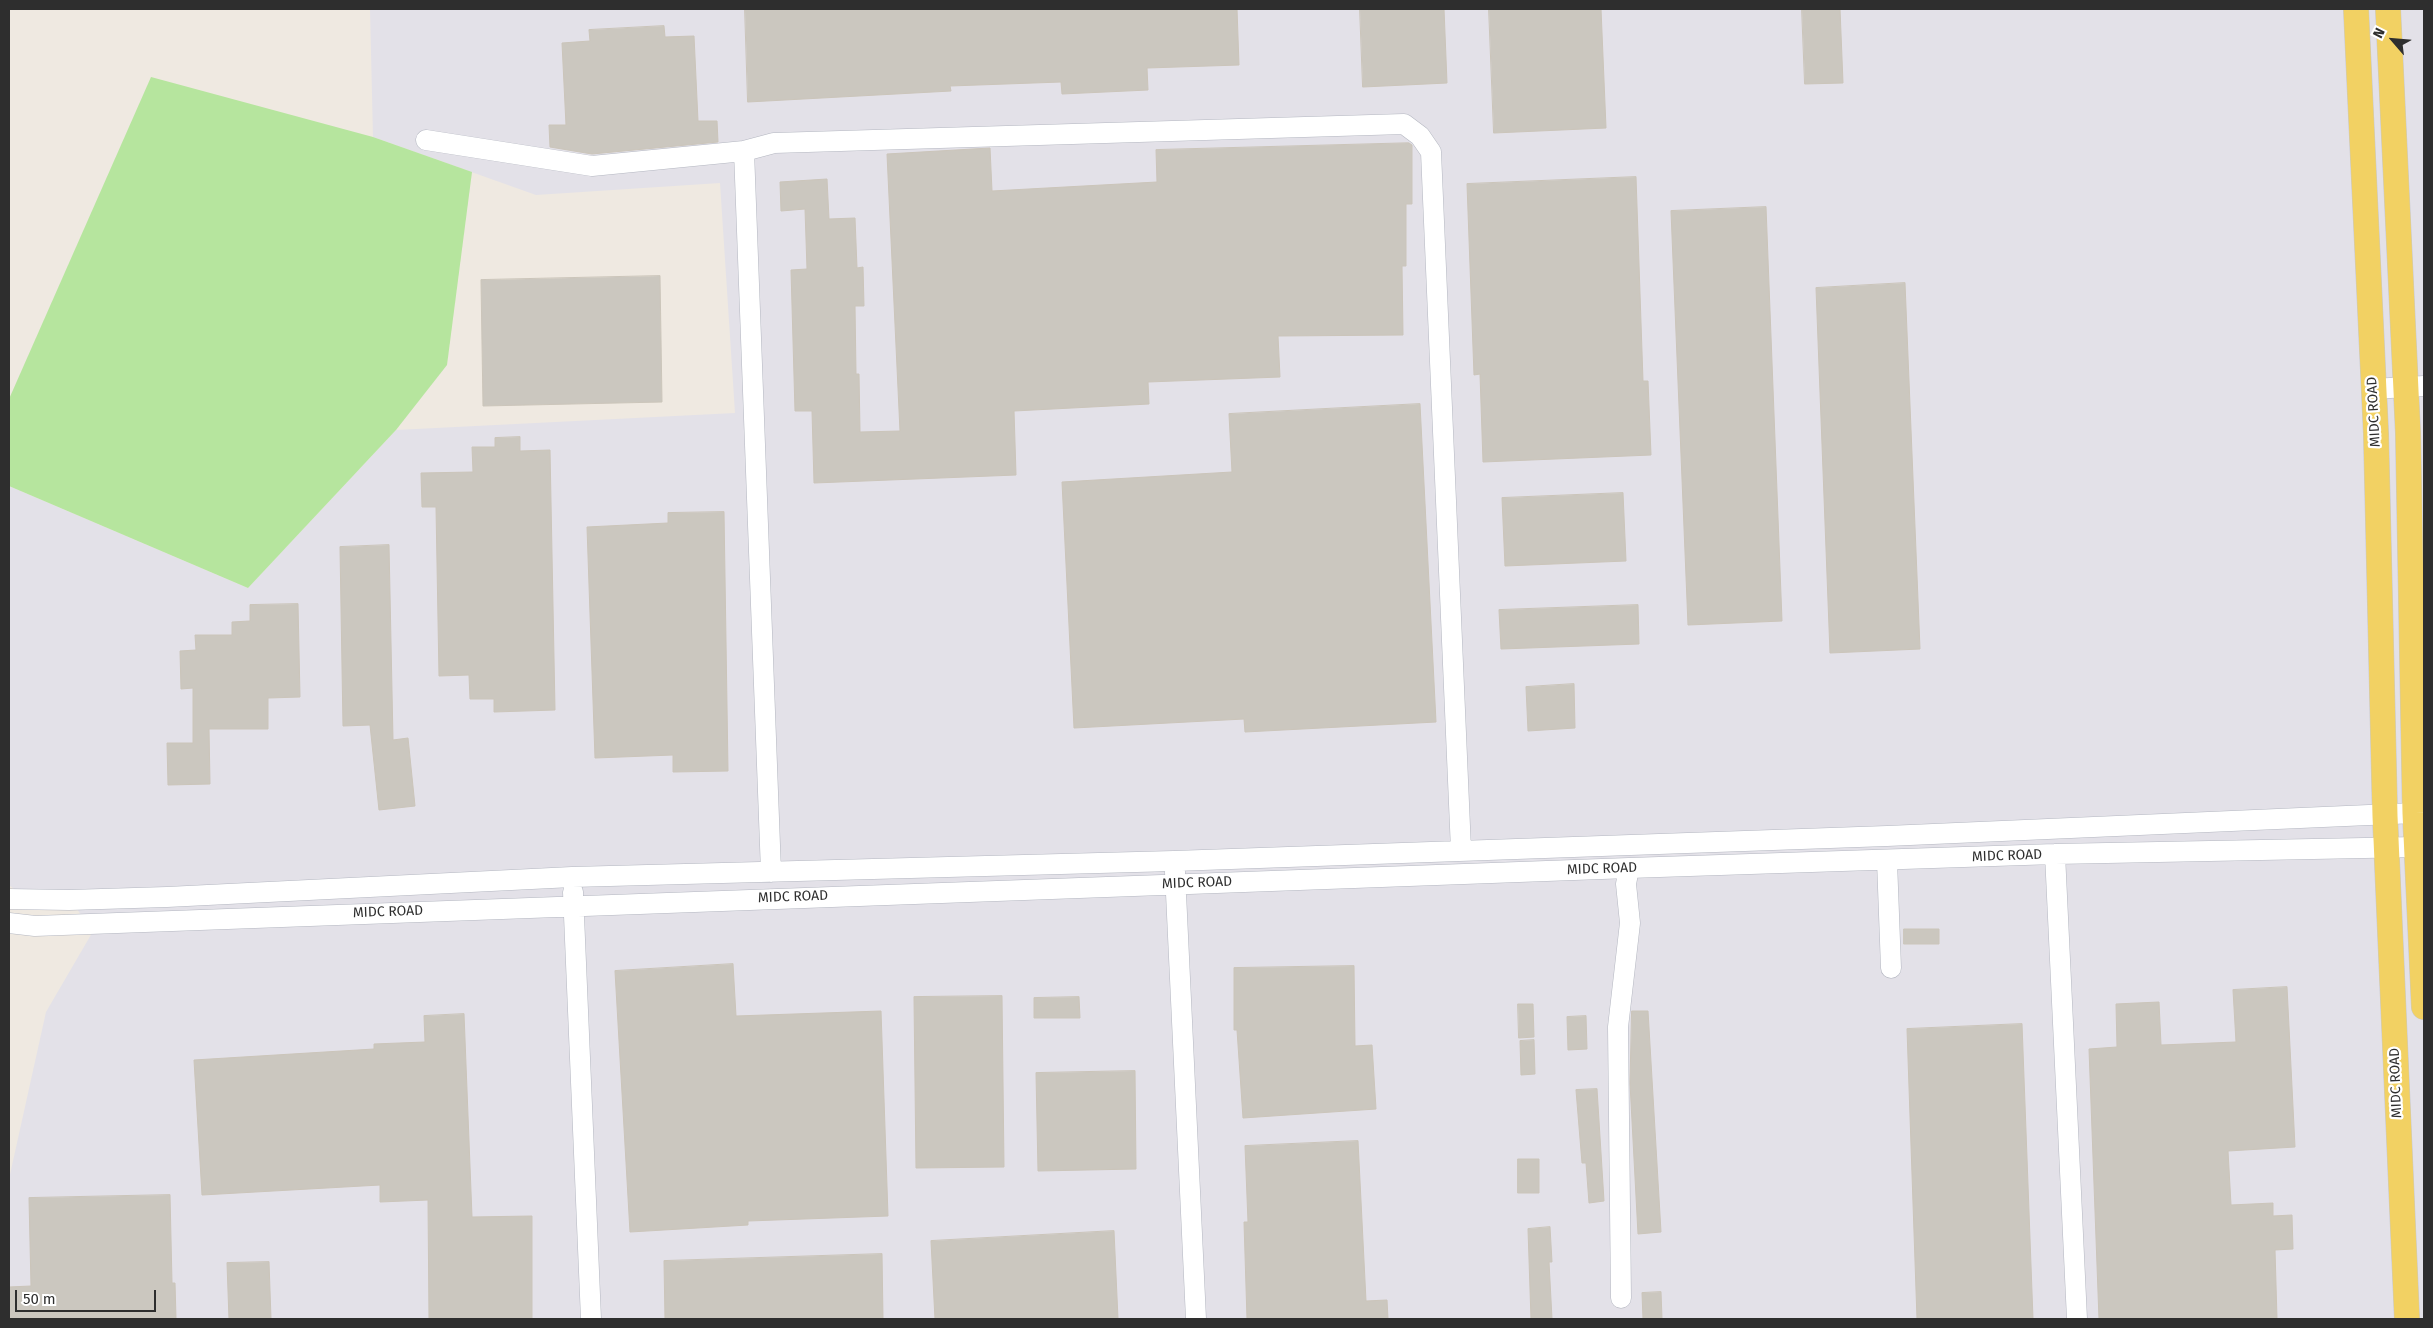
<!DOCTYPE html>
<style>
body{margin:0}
#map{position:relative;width:2433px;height:1328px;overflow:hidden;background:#efe9e1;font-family:"Fira Sans",sans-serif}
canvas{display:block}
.frame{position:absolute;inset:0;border:10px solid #2e2e2e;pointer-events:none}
.north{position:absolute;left:2368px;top:15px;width:50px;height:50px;-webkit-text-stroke:4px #fff;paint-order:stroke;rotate:297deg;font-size:14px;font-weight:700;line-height:20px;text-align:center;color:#2e2e2e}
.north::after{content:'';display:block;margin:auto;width:18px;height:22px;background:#2e2e2e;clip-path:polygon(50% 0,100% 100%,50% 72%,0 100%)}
.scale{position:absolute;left:15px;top:1290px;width:141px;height:22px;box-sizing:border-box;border:2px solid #2e2e2e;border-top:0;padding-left:6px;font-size:15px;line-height:18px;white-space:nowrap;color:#2e2e2e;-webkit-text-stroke:4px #fff;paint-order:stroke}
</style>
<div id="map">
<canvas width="2433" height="1328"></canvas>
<div class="frame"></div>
<div class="north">N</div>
<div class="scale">50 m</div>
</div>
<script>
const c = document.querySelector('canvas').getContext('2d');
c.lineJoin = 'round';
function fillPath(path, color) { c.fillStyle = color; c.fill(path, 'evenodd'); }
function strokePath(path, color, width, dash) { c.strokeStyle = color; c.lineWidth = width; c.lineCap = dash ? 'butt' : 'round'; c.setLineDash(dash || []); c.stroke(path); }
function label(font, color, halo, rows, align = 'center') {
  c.font = font + ' "Fira Sans",sans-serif'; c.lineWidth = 4.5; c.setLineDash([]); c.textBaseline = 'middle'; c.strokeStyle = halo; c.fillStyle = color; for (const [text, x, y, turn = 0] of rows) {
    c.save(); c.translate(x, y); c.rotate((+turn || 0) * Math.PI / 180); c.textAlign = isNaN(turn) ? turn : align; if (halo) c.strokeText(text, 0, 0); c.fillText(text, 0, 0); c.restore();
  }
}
fillPath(new Path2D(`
 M370 9H2424V1319H9V1179L46 1012 92 933 66 891 19 893 9 885V486L248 588 396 430 735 413 720 183 536 195 373 137Z`), '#e3e1e8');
fillPath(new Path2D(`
 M151 77 373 137 472 172 447 365 396 430 248 588 9 486V399Z`), '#b6e59e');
const building = new Path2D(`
 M745 9H1237L1239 65 1147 68 1148 90 1062 94 1061 82 950 86 951 91 748 102Z
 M1360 9H1444L1447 83 1363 87Z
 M1489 9H1601L1606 128 1494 133Z
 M1802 9H1840L1843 83 1805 84Z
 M664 26 665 37 694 36 698 121H717L718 142 592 154 550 147 549 125H566L562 43 590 41 589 30Z
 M1409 143 1412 145V204H1406V266H1402L1403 335 1278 336 1280 377 1148 382 1149 404 1014 411 1016 475 814 483 812 411H795L791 270 807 269 805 209 781 211 780 182 827 179 829 219 855 218 857 268 863 267 864 306H855L856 374H859L860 432 900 431 887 154 990 148 992 191 1157 182 1156 150Z
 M1636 177 1643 381H1648L1651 455 1483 462 1480 374 1474 375 1467 184Z
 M1766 207 1782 621 1688 625 1671 211Z
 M660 276 662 402 483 406 481 280Z
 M1905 283 1920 649 1830 653 1816 288Z
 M1420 404 1436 722 1245 732 1244 719 1074 728 1062 482 1232 472 1229 414Z
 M520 437V451L550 450 555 710 494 712V699H470L469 675 439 676 436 507H422L421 473 473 472 472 447H495V438Z
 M1623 493 1626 561 1505 566 1502 498Z
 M724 512 728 771 673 772V755L595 758 587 527 668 523V513Z
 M389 545 393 740 408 738 415 806 379 810 370 725 343 726 340 547Z
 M298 604 300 697 268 698V729H209L210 784 168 785 167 743H193V688L181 689 180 651 196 650 195 635H232V622L250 621V605Z
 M1638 605 1639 644 1501 649 1499 610Z
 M1574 684 1575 728 1528 731 1526 687Z
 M1904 929H1939V944H1904Z
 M733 964 736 1016 881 1011 888 1216 748 1221V1225L630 1232 615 971Z
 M1354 966 1355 1046 1372 1045 1376 1109 1243 1118 1237 1030H1234V968Z
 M2287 987 2295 1147 2228 1151 2231 1205 2273 1203V1216L2292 1215 2293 1249 2275 1250 2277 1319H2099L2089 1049 2117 1047 2116 1004 2159 1002 2161 1045 2236 1042 2233 990Z
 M1002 996 1004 1167 916 1168 914 997Z
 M1079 997 1080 1018H1034V998Z
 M1518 1004H1533L1534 1037 1519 1038Z
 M1632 1011H1648L1661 1232 1638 1234 1630 1083Z
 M464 1014 472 1217 532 1216V1319H429L428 1200 380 1202V1185L202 1195 194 1060 374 1049V1044L425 1042 424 1016Z
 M1586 1016 1587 1049 1568 1050 1567 1017Z
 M2022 1024 2033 1319H1917L1907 1029Z
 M1534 1040 1535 1074 1521 1075 1520 1041Z
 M1135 1071 1136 1169 1038 1171 1036 1073Z
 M1597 1089 1604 1201 1589 1203 1586 1163H1582L1576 1090Z
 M1358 1141 1366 1301 1387 1300 1388 1319H1247L1244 1222H1248L1245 1146Z
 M1518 1159H1539V1193H1518Z
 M170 1195 172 1283H175L176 1319H9V1287L31 1286 29 1198Z
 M1550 1227 1552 1262H1549L1552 1319H1531L1528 1229Z
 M1114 1231 1118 1319H935L931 1241Z
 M882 1254 883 1319H665L664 1261Z
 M269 1262 271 1319H229L227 1263Z
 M1661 1292 1662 1319H1643L1642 1293Z`);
fillPath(building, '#cbc7bf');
strokePath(building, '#cbc5ba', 1);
const minor = new Path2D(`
 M426 140 592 166 744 151
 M2373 389 2424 386
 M2055 854 2077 1319
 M1887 861 1891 968
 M771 872 744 151 774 143 1404 124 1420 136 1431 152 1461 850
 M1175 872 1196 1319
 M573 892 591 1319
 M9 899 69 900 167 897 572 877 1174 861 1887 836 2415 813
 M9 923 35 926 1629 868 2055 854 2416 847
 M1621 1298 1618 1027 1630 923 1626 884 1629 868`);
const major = new Path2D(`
 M2356 9 2376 434 2385 816 2407 1319
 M2388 9 2408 433 2415 813 2424 1007`);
strokePath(minor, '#b4b7c1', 21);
strokePath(major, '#c9c9c9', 26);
strokePath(minor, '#fff', 20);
strokePath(major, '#f2d163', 25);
label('14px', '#2e2e2e', '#fff', [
 ["MIDC ROAD",2374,412,-93],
 ["MIDC ROAD",2007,856,-2],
 ["MIDC ROAD",1602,869,-2],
 ["MIDC ROAD",1197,883,-2],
 ["MIDC ROAD",793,897,-2],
 ["MIDC ROAD",388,912,-2],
 ["MIDC ROAD",2396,1083,-92]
]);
</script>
